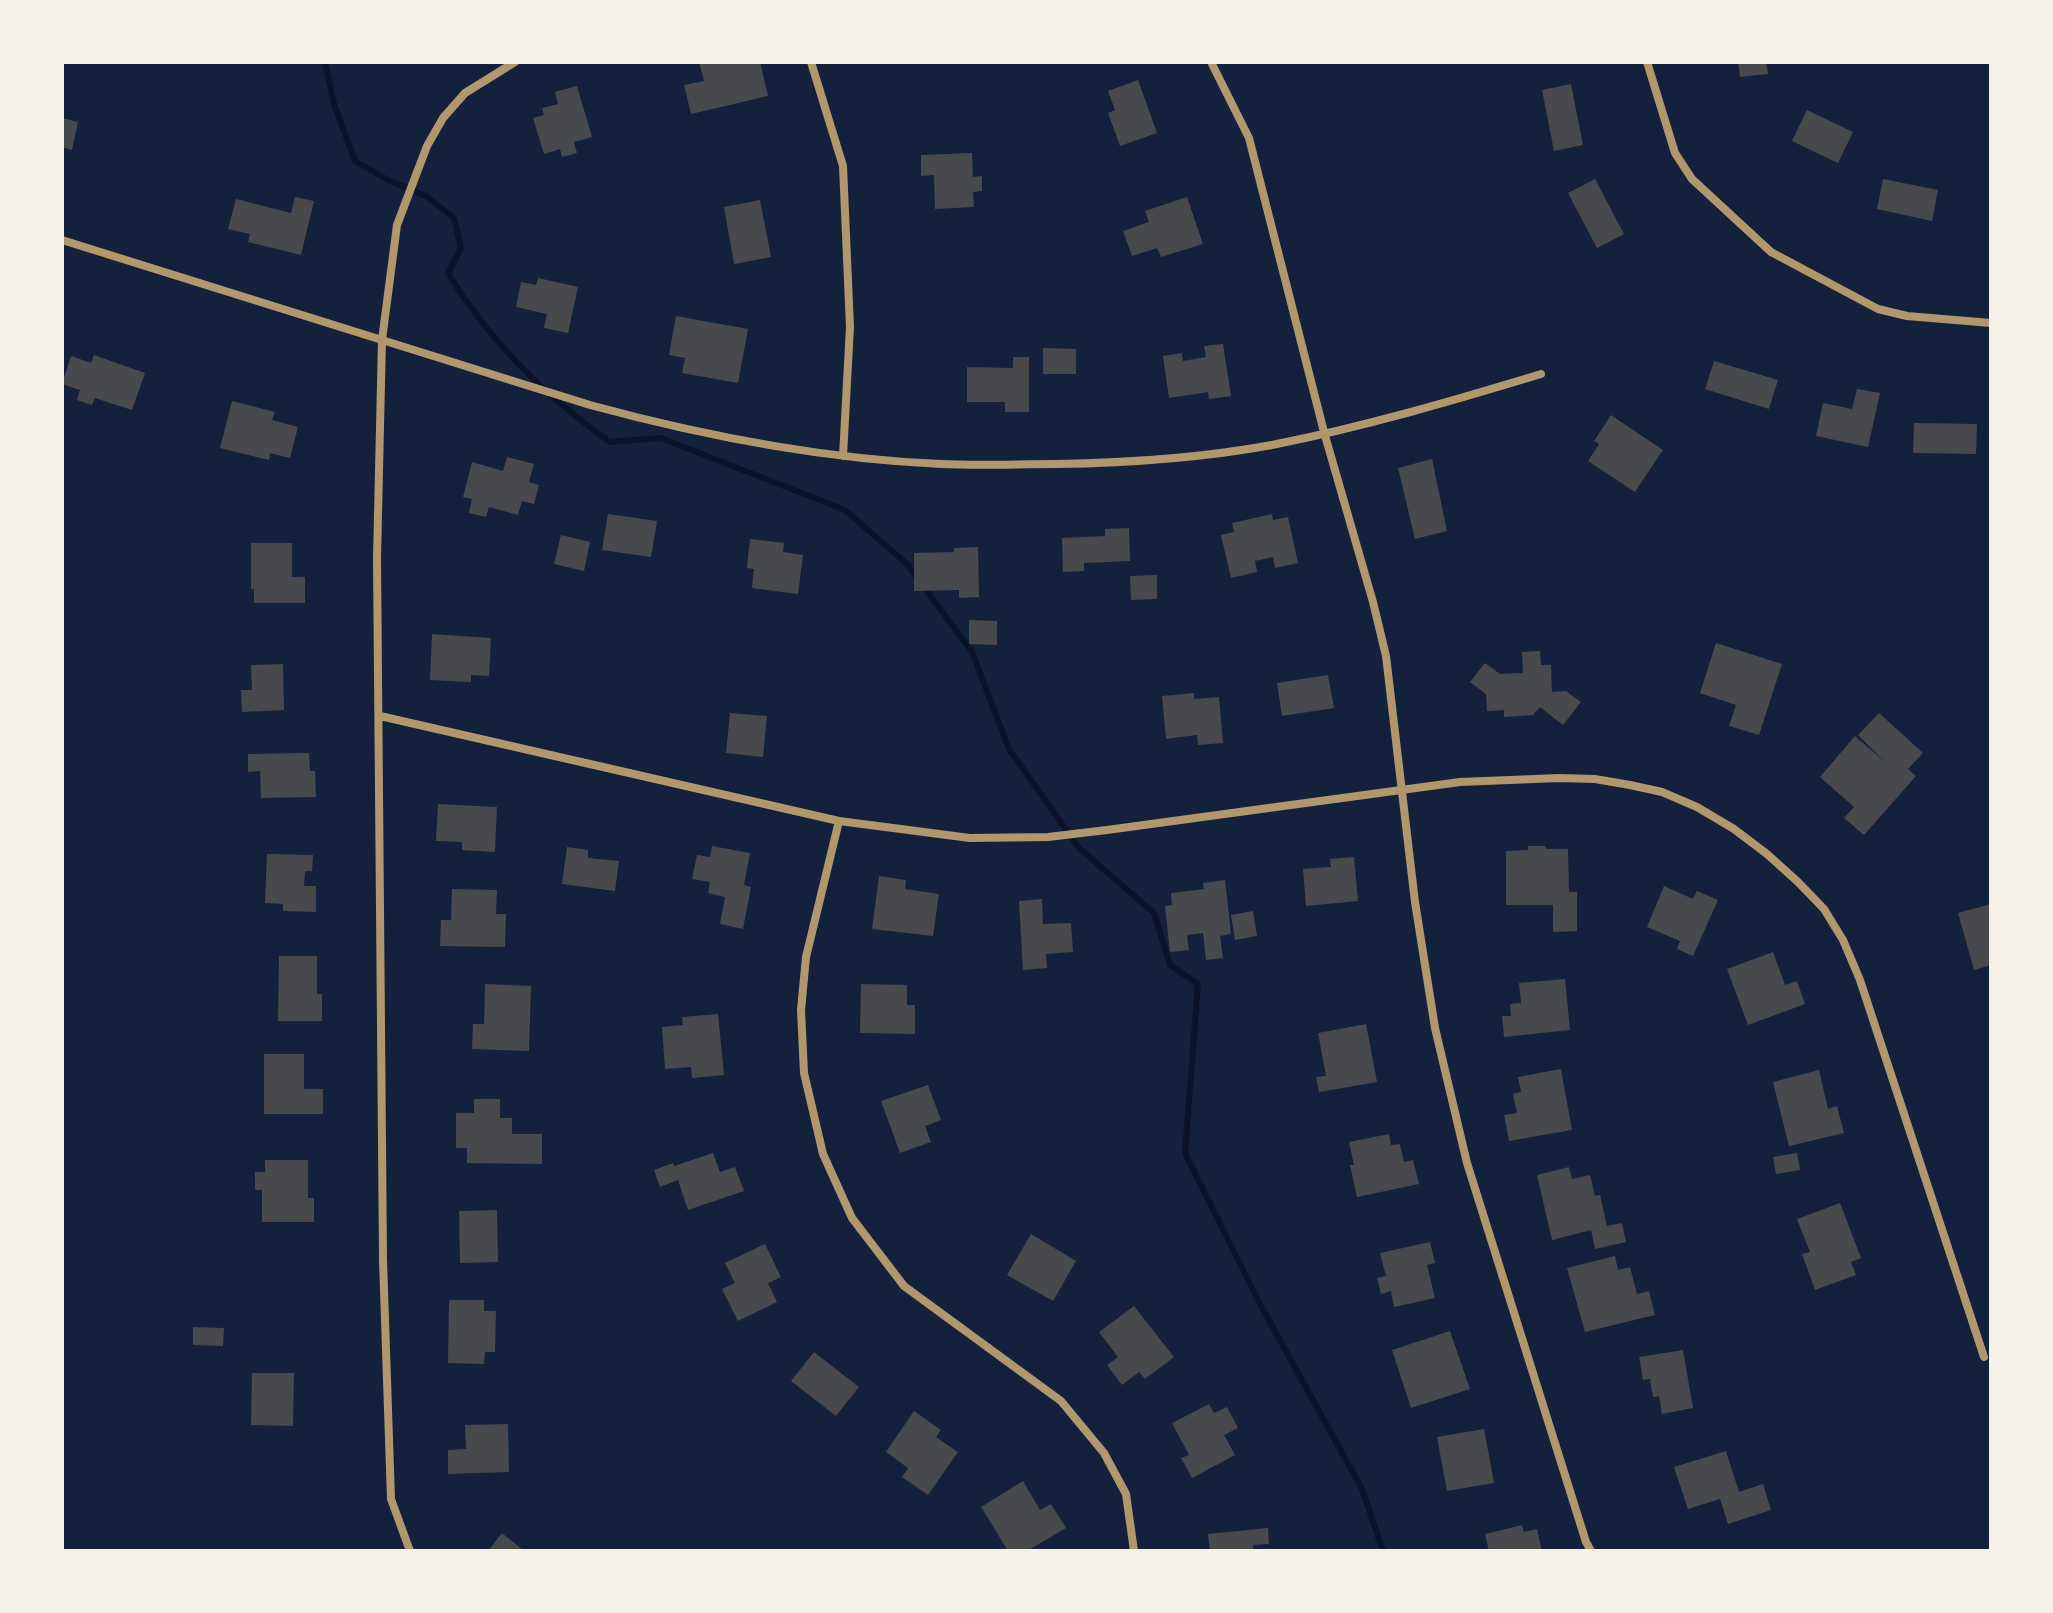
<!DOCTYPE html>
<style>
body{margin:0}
#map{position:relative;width:2053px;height:1613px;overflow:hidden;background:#14213d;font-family:Figtree,sans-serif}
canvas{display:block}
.frame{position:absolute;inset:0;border:64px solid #f6f1e7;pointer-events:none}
</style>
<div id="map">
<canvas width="2053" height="1613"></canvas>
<div class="frame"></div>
</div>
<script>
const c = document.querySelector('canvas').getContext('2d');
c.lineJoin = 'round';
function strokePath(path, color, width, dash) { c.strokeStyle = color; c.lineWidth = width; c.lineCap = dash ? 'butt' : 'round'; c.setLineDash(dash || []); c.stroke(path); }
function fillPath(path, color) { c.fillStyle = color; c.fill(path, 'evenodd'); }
strokePath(new Path2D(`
 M325 62 334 104 355 161 388 180 426 196 454 218 461 248 448 273C489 341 545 396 610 442L661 438 845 510 907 564 917 578
 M924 587 972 652 1009 749 1079 848 1154 913 1170 965 1198 984 1185 1153 1260 1304 1362 1489 1383 1551`), '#0b132b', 6);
fillPath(new Path2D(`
 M699 62H760L768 96 691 114 684 85 704 81Z
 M1738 62H1766L1768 74 1740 77Z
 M1138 80 1157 133 1120 146 1108 113 1115 110 1108 91Z
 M1571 84 1583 145 1554 151 1542 90Z
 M577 86 592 137 574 142 577 153 562 157 560 149 544 154 533 118 544 115 542 108 558 104 555 92Z
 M1807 110 1853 132 1838 163 1792 141Z
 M62 118 78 122 72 150 62 147Z
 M972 153 973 177 982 176V191L973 192 974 207 935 209 934 175 921 176V155Z
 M1595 179 1624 234 1597 248 1568 193Z
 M1883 179 1938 190 1932 221 1877 209Z
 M295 197 314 201 301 255 248 242 250 234 228 229 236 199 291 213Z
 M1187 197 1203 244 1161 257 1157 248 1132 256 1123 231 1149 222 1145 211Z
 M760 200 771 257 734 264 724 207Z
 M538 278 578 287 568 333 544 328 547 314 516 307 521 282 536 285Z
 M676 316 748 329 738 383 682 373 685 358 669 355Z
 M1223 344 1231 396 1209 399 1208 392 1169 398 1163 356 1182 353 1183 361 1206 357 1204 346Z
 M1043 348 1076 349V374H1043Z
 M94 355 145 373 132 410 95 398 92 405 77 400 80 390 62 384 71 356 91 363Z
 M1013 357H1029V412H1005V402H967V367L1013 368Z
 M1714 361 1778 380 1769 409 1705 389Z
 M1857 389 1880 393 1868 447 1816 436 1823 403 1852 409Z
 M232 401 275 412 272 420 298 427 290 458 270 453 269 460 220 448Z
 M1611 415 1663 450 1635 492 1588 461 1599 444 1594 441Z
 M1914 423 1977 424 1976 454 1913 453Z
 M507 457 534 464 529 482 539 485 534 504 522 501 518 515 489 507 486 517 469 513 472 499 463 497 472 462 503 471Z
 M1432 459 1447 531 1415 539 1398 468Z
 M608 514 657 521 651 557 602 550Z
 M1272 514 1273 520 1288 517 1298 563 1275 568 1273 557 1255 561 1257 572 1231 578 1221 535 1234 532 1232 523Z
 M1129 528 1130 561 1084 563V571L1063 572 1062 538 1105 536V529Z
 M561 535 590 542 584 571 554 564Z
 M750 539 784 543 783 552 803 555 798 594 752 588 754 569 747 568Z
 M251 543H292V577H305V603H254V589H251Z
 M978 547 979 597 959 598V590L914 591V553L954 552V548Z
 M1157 575V599L1131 600 1130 576Z
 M969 620 997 621V645L969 644Z
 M432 634 491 638 489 676 471 675V682L430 680Z
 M1716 643 1782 664 1759 735 1729 726 1736 705 1700 693Z
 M1540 651 1541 665H1551L1552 692 1566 691 1581 702 1563 725 1540 707 1533 715 1504 717V710L1487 711 1486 694 1470 682 1485 663 1500 674 1523 673 1522 652Z
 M283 664 284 710 242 712 241 690H252L251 665Z
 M1328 675 1334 708 1282 716 1277 683Z
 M1194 693V699L1219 697 1223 743 1198 745 1197 735 1166 739 1162 696Z
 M730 713 767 716 763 757 726 753Z
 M1879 713 1923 753 1908 769 1916 776 1864 835 1844 818 1854 807 1820 777 1855 736 1885 762 1858 735Z
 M309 753 310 771H315L316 797 261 798 260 771 248 772V754Z
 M438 804 497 807 495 852 462 850V842L436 841Z
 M712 846 750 853 744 885 751 887 743 929 720 924 725 897 708 893 710 882 692 879 697 855 710 857Z
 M1528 846H1545L1546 849H1568L1569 892H1577V931L1553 932V905H1506V851L1528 850Z
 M567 847 588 850V858L619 861 615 891 562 884Z
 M267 854 313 855 312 871H305L304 886H316V912L283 911V904L265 903Z
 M1354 857 1358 901 1306 906 1303 869 1331 867 1330 859Z
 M879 876 906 880 905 889 939 894 933 936 872 929Z
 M1225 880 1231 934 1220 936 1223 958 1206 960 1203 933 1187 935 1189 950 1170 952 1165 906 1172 905 1171 893 1204 889 1203 883Z
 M1664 886 1693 899 1697 891 1718 900 1693 956 1677 949 1680 941 1647 927Z
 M452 889 497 890 496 914H506L505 947 440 946 441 920H451Z
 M1042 899 1043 924 1071 923 1073 952 1046 954 1047 968 1023 970 1019 901Z
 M1991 904V965L1974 970 1958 913Z
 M1253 911 1257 936 1235 940 1231 915Z
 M1773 952 1785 985 1797 981 1805 1004 1748 1025 1727 969Z
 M279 956H317V994H322V1021H278Z
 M1565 979 1570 1030 1504 1037 1502 1016H1511L1510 1004 1521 1003 1519 983Z
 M485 984 531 986 529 1051 472 1049 473 1024H484Z
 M861 984 907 985V1005H915V1034L860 1033Z
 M718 1014 724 1075 692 1078 691 1067 665 1069 662 1027 683 1025 682 1017Z
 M1366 1024 1377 1082 1319 1092 1316 1077 1326 1076 1318 1033Z
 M264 1054H304V1089H323V1114H264Z
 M1561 1069 1572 1130 1509 1141 1504 1115 1517 1113 1513 1094 1521 1092 1518 1077Z
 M1819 1070 1828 1109 1837 1106 1844 1133 1789 1146 1773 1082Z
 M928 1085 941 1120 925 1126 931 1142 900 1153 881 1101Z
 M474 1099H500V1118H512V1134H542V1164L467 1163V1148H456V1113H474Z
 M1389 1134 1391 1145 1400 1144 1404 1162 1413 1160 1419 1184 1357 1197 1350 1165H1354L1349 1142Z
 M713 1153 720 1172 735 1167 744 1191 688 1210 678 1180 660 1187 654 1170 673 1163 674 1166Z
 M1797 1153 1800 1170 1776 1174 1773 1157Z
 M265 1160H308V1198H314V1222H262V1190H255V1172H265Z
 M1569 1167 1572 1179 1590 1175 1595 1196 1600 1195 1607 1226 1622 1223 1626 1242 1595 1249 1591 1230 1552 1240 1537 1175Z
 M1840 1203 1861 1258 1851 1262 1856 1275 1815 1290 1802 1254 1810 1252 1797 1219Z
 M497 1210 498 1262 460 1263 459 1211Z
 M1031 1234 1076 1261 1053 1301 1007 1275Z
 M1430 1242 1435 1263 1427 1265 1435 1298 1394 1307 1391 1291 1381 1294 1377 1278 1386 1276 1380 1253Z
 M765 1244 781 1277 768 1283 777 1302 738 1321 722 1289 735 1283 725 1263Z
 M1615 1256 1618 1270 1630 1267 1637 1294 1649 1291 1655 1315 1585 1332 1567 1268Z
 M449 1300H484V1311H496L495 1352H485L484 1364 448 1363Z
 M1134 1306 1174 1357 1145 1379 1139 1372 1122 1385 1107 1365 1118 1357 1099 1332Z
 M193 1327 224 1328 223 1346 193 1345Z
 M1450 1331 1470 1389 1411 1408 1392 1350Z
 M1683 1350 1693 1408 1662 1414 1659 1396 1653 1397 1650 1379 1643 1380 1639 1357Z
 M814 1352 859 1387 836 1416 791 1381Z
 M252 1373H294L293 1426 251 1425Z
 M1209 1404 1214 1413 1227 1407 1238 1428 1224 1435 1235 1455 1192 1478 1181 1458 1189 1455 1172 1423Z
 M914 1411 941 1430 936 1437 958 1452 928 1495 902 1477 908 1468 886 1452Z
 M508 1424 509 1472 448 1474V1450L466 1449 465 1425Z
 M1484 1429 1494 1483 1447 1491 1437 1437Z
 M1726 1451 1739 1492 1763 1484 1771 1510 1728 1524 1720 1499 1688 1509 1674 1467Z
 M1023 1481 1040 1510 1051 1504 1066 1528 1027 1551H1008L981 1507Z
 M1522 1525 1524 1532 1537 1529 1542 1551H1489L1485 1534Z
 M1268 1528 1269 1544 1253 1545 1254 1551H1210L1208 1534Z
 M502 1533 524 1551H488Z`), '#48494c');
strokePath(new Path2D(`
 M811 62 843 166 850 327 843 456
 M1211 62 1249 138 1324 432 1373 602 1386 656 1415 902 1435 1028 1467 1163 1586 1542 1591 1551
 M1647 62 1675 153 1692 179 1771 252 1878 309 1907 316 1991 323
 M62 240 590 405C704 436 823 459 941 464 979 466 1018 464 1056 464 1128 463 1201 458 1272 445 1363 427 1452 401 1541 374
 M380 716 839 821 970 838 1048 837 1107 830 1460 782 1559 778 1595 779 1630 785 1662 792 1697 807 1734 829 1767 854 1798 882 1824 909 1843 940 1860 980 1984 1357
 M839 821 806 957 801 1010 804 1073 823 1154 852 1218 904 1286 1061 1401 1104 1453 1126 1494 1134 1551
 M410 1551 391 1499 383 1260 377 558 382 340 397 225 427 146 443 118 465 93 515 62`), '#b1986c', 8);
</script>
